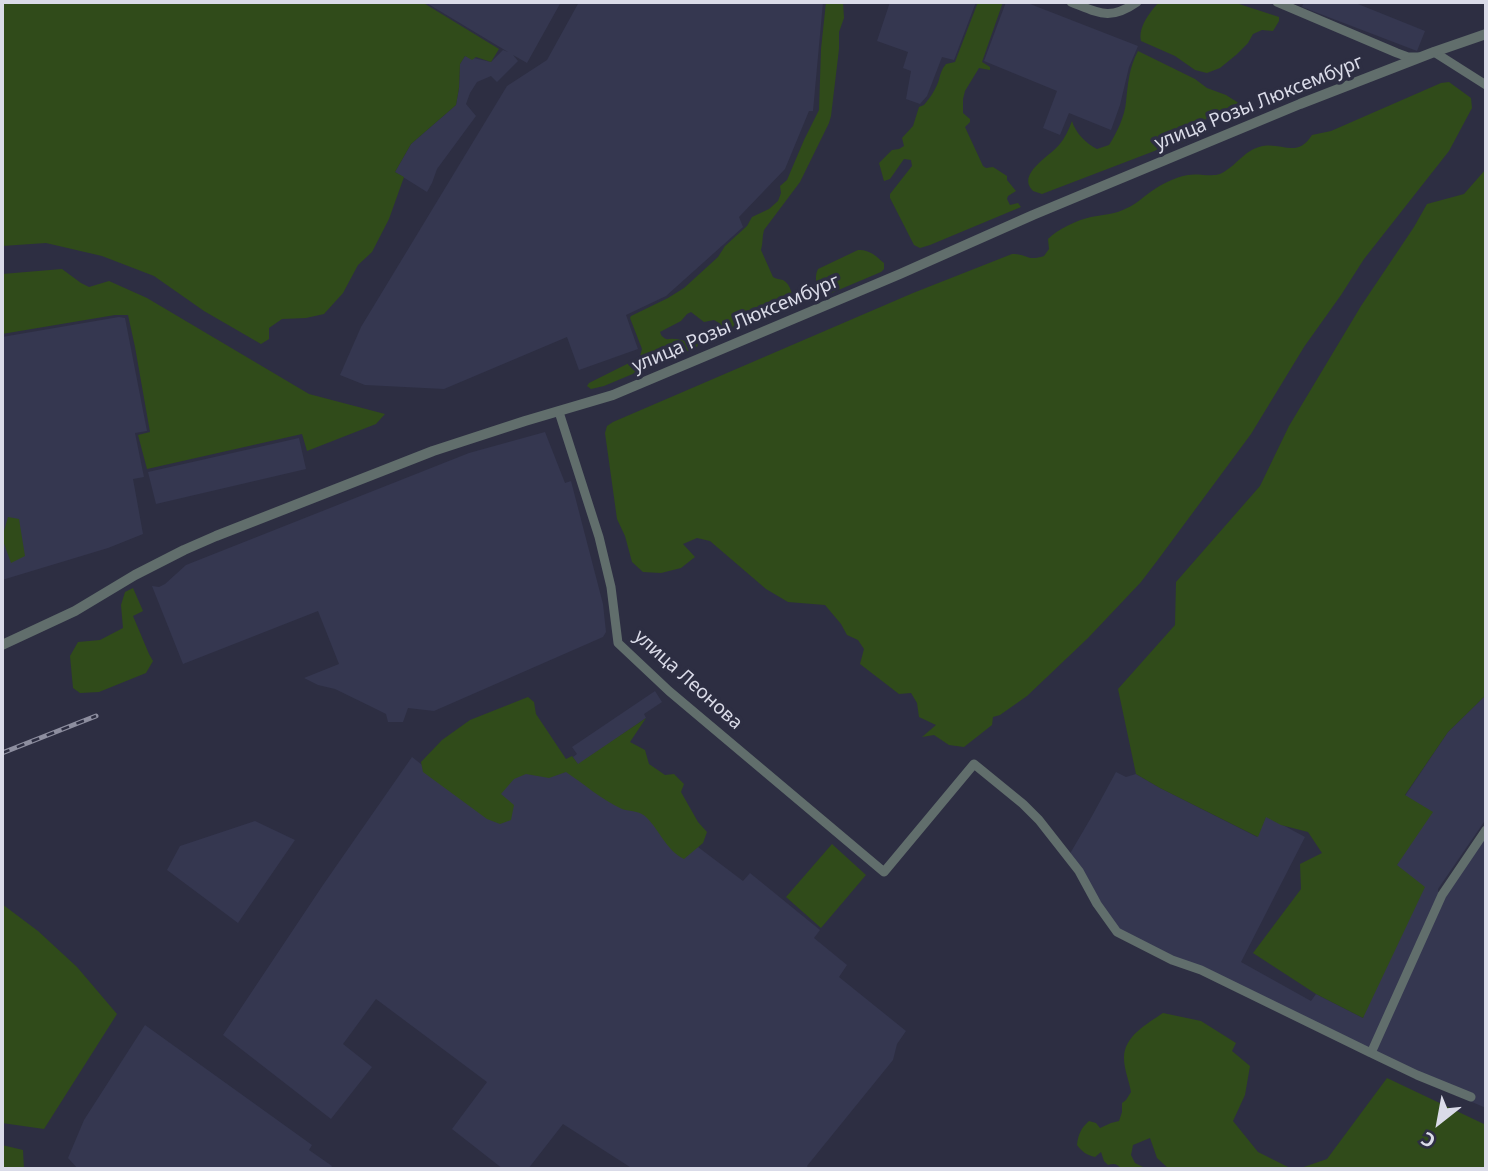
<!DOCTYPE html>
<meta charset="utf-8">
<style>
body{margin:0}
#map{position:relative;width:1488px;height:1171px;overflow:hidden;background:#2d2e42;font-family:"Noto Sans",sans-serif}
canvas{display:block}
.frame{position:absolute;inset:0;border:4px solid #dadbe8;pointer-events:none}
.north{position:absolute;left:1404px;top:1087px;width:70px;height:70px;-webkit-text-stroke:5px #2d2e42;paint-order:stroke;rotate:211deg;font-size:19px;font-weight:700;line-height:28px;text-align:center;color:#dadbe8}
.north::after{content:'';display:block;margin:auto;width:24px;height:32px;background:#dadbe8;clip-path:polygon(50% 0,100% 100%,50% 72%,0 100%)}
</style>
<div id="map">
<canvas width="1488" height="1171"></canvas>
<div class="frame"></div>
<div class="north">С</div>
</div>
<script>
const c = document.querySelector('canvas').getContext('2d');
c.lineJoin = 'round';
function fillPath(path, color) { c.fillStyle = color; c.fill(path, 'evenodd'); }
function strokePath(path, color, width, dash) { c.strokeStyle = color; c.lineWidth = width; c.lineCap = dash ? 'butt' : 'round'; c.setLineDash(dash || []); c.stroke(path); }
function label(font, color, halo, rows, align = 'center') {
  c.font = font + ' "Noto Sans",sans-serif'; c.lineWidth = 7; c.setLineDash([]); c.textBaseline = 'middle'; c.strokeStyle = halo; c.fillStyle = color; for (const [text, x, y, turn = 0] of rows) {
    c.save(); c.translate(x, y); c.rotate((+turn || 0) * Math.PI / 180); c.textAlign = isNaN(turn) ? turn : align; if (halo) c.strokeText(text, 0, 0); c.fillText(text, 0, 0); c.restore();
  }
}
fillPath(new Path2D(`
 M425 2H561L527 63 513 55 518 61 497 82 491 76 477 82 470 93 466 104 476 116 437 169 432 183 427 192 395 172 411 144 456 105 459 88 460 64 465 56 491 62 503 50 508 52Z
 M579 2H823L813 111H809L785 169 739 217 743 227 666 296 626 315 638 349 579 370 567 337 444 389 365 385 340 375 361 327 507 86 547 60Z
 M890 2H976L954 60 942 57 927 96 920 104 906 99 911 71 903 68 908 52 877 41Z
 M1006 2H1025L1138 46 1129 67 1120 105 1111 130 1069 113 1060 135 1043 128 1057 91 984 61Z
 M1304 2H1353L1425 31 1417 51 1302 7Z
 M119 317 125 318 147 431 135 433 144 477 133 479 143 534 108 548 2 580V337Z
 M545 432 565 483 571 481 603 604 606 632 603 637 434 711 408 708 403 722H388L386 714 374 708 335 689 318 685 304 678 339 664 318 611 183 664 152 586 159 587 165 584 186 565 469 453Z
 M299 438 306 469 156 504 148 472Z
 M655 691 662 702 644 714 646 718 584 761 743 881 750 873 820 930 814 938 847 965 839 977 906 1031 897 1044 893 1060 807 1166 809 1169H633L563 1124 528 1169H503L452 1129 487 1082 376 999 343 1044 372 1067 331 1119 223 1035 323 885 412 757 426 768 546 762 578 765 573 757 577 754 572 747Z
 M1486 695V819L1438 889V892L1441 895 1486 830V1108L1416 1078 1117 932 1068 857 1092 816 1116 772 1126 777 1136 774 1160 788 1257 837 1266 816 1305 837 1241 962 1311 1001 1316 994 1363 1018 1397 865 1405 796 1448 732Z
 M255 821 295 840 238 923 167 870 180 846Z
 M145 1025 312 1145 309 1150 332 1166 330 1169H78L68 1158 84 1120Z`), '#353750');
fillPath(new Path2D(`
 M2 2H422L499 49 491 62 476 57 472 60 465 56 460 64 459 88 456 105 411 144 395 172 404 177 389 219 372 252 358 265 343 293 324 314 306 318 282 319 269 328V339L261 344 204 311 154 276 102 256 46 243 2 246Z
 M826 2H843L844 18 839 32V49L831 116 829 123 800 182 764 230C762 237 763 243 761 250L773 277C776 279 780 279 783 280 791 284 794 298 791 305L720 335 719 323 714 320 704 322 691 312 687 314 681 321 660 332C661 334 661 336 663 337 667 341 669 338 674 339 682 339 685 343 694 340L699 342 697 347 604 386 591 389 587 386 589 383 635 360 640 356 642 349 630 318 631 316 668 298 684 288 718 257 725 246 747 226 752 217 769 209 778 201 781 193 780 186 787 180 804 140 819 110 821 49Z
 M978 2H1003L982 62 990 67V70L979 68 965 91 963 99V113L970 119V122L965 127 983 166 986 168 993 167 1007 176V180L1016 191 1008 196 1007 199 1010 205 1018 203 1021 207 930 245 920 248 914 245 890 198V194L912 166 911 160 904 159 890 179 884 181 879 163 892 150 899 149 904 146 902 138 913 126 919 107 924 105C929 99 934 92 937 85 941 76 939 73 946 64L955 62Z
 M1159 2H1233L1279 17V21L1273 31 1262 30 1253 34 1248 43 1236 55 1220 68 1207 73 1195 70 1175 56 1141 41C1138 27 1150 12 1159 2Z
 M1138 51 1195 79 1207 88 1226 95 1248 109C1244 111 1238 116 1233 116 1223 117 1218 110 1206 119 1201 122 1202 128 1198 132 1187 143 1171 148 1157 150L1042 194 1033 191C1016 174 1049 157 1059 145 1065 138 1069 129 1072 121 1075 132 1086 144 1097 149L1109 145C1117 133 1125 115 1126 102 1128 83 1129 68 1138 51Z
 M1449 82 1471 98 1472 108 1449 151 1364 259 1341 295 1304 347 1251 434 1157 561 1141 582 1088 638 1027 696 1000 715 993 717 992 725 964 747 949 745 934 735 922 737 936 725 919 717 917 703 911 693 899 694 860 664 864 649 858 640 847 635 841 624 825 605 788 602 766 589 710 541 697 538 683 544 695 557 681 568 661 573 643 572 632 562 625 536 617 519 605 433 607 426 613 422 913 293 1012 254C1026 253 1027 262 1044 256L1049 249 1048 239C1058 229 1077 220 1091 217 1103 215 1116 214 1127 208 1135 205 1142 198 1149 193 1160 185 1175 177 1188 175 1198 173 1211 177 1220 174 1234 168 1244 151 1259 147 1281 140 1296 160 1312 135L1331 131 1441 83Z
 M1486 169V695L1448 732 1405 795 1433 812 1397 865 1425 887 1363 1018 1316 994 1253 953 1301 889 1300 864 1322 853 1308 832 1281 825 1266 817 1258 837 1160 788 1136 774 1118 689 1175 625 1176 582 1260 486 1289 426 1361 306 1414 227 1427 204 1464 194Z
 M858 250C869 249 876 256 884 263V269L881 272 829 294H822C816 287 814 277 818 269Z
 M62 269 81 283 89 287 109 281 147 298 309 394 385 414 376 424 307 451 302 434 147 469 138 435 150 432 135 347 128 315H115L2 334V274Z
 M8 517 19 519 25 556 11 563 2 538Z
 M133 588 143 611 133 616 149 654 153 661 146 673 99 692 80 693 73 688 70 656 78 642 100 640 123 628 121 605 125 592Z
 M528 697 534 702 536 714 566 759 572 756 578 764 646 718 630 742 645 750 649 764 665 775 674 774 684 784 681 792 698 822 707 832 703 843 684 859C666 850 660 831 647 818 640 810 631 812 622 809 602 800 584 784 566 772L549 778 526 774 514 779 501 794 514 805 511 820 500 824 487 819 423 772 421 762 442 740 470 720Z
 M832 844 866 875 821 928 786 897Z
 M2 904 38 931 77 967 117 1014 44 1129 2 1123Z
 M1163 1013 1201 1021 1236 1043 1232 1051 1250 1066 1245 1095 1233 1121 1258 1152 1292 1169H1169L1157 1158 1150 1138 1133 1145 1131 1155 1135 1163 1143 1167V1169H1121C1118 1164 1114 1163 1108 1165L1104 1161 1101 1152 1095 1157C1087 1155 1082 1152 1077 1145 1078 1135 1081 1128 1089 1121L1096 1123 1100 1128 1111 1123 1119 1121 1122 1112V1103L1126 1100 1131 1092C1129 1081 1124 1069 1124 1058 1124 1036 1147 1024 1163 1013Z
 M1387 1078 1486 1125V1169H1298L1327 1159Z
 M2 1145 23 1150 24 1169H2Z`), '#304b1a');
strokePath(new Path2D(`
 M1071 2C1099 13 1110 21 1137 2
 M1277 2 1397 53 1408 57H1418
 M1434 52 1486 85
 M559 412 599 537 611 587 618 643 669 691 884 872 974 764 1023 804 1039 820 1079 871 1097 904 1117 932 1172 960 1201 970 1371 1053
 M1471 1097 1417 1075 1371 1053 1442 895 1486 830`), '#616e6c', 9);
strokePath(new Path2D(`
 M2 645 75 611 135 575 184 550 216 536 433 451 525 421 613 395 900 274 1033 215 1300 104 1434 52 1486 34`), '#616e6c', 10);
const rail = new Path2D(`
 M2 753 96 716`);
strokePath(rail, '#8d8e9f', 5);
strokePath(rail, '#2d2e42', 2.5, [8]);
label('19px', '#dadbe8', '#2d2e42', [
 ["улица Розы Люксембург",1259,103,-22],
 ["улица Розы Люксембург",736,324,-23],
 ["улица Леонова",688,680,42]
]);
</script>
